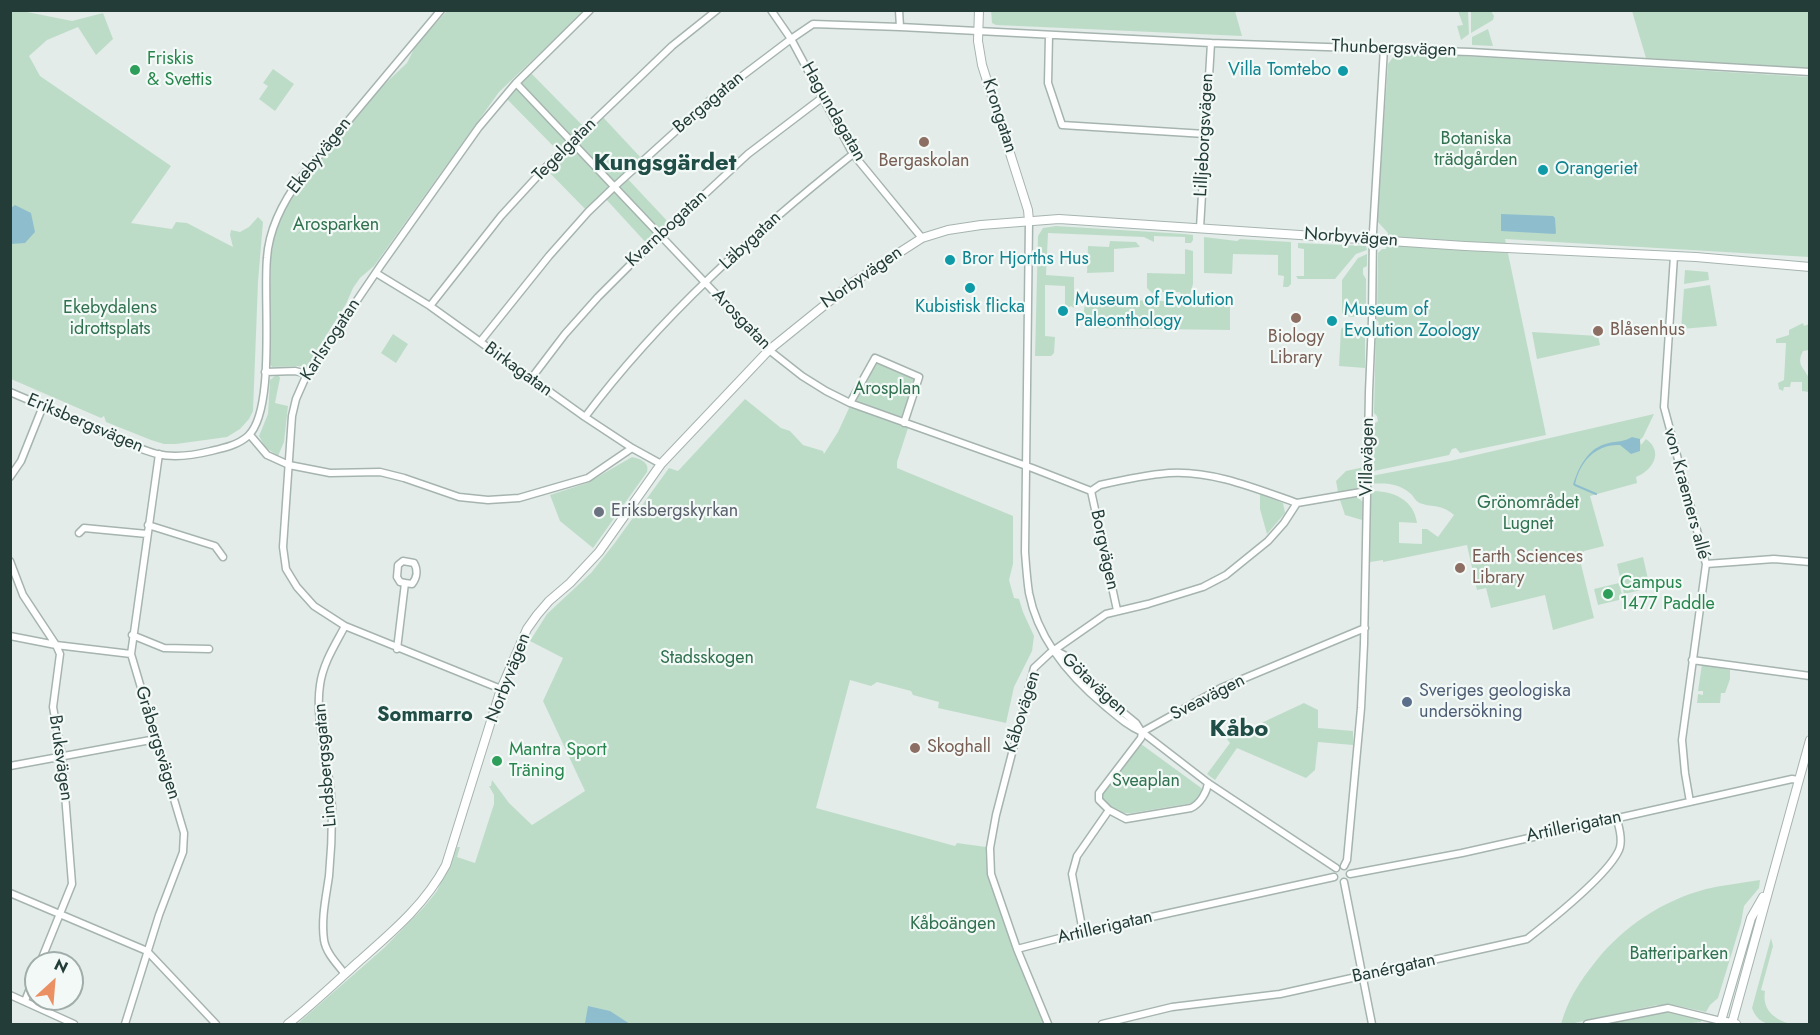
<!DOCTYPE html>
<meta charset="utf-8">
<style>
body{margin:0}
#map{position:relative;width:1820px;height:1035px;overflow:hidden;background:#e3ece9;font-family:Jost,sans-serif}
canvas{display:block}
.frame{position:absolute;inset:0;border:12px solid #233c38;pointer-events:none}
.north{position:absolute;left:24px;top:951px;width:60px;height:60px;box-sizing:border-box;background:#f3f9f6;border:2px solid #a0adaa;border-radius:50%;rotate:26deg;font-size:16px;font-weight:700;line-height:24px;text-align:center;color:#233c38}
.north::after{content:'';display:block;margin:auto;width:21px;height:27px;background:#eb9062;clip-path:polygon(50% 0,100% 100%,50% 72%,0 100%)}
</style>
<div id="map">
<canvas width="1820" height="1035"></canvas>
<div class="frame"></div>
<div class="north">N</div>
</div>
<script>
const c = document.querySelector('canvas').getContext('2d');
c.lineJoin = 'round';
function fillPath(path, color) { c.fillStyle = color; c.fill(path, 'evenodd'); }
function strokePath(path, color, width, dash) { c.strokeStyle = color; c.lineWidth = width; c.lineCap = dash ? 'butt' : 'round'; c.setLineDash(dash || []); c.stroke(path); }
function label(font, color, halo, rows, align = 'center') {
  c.font = font + ' Jost,sans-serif'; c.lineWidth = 4.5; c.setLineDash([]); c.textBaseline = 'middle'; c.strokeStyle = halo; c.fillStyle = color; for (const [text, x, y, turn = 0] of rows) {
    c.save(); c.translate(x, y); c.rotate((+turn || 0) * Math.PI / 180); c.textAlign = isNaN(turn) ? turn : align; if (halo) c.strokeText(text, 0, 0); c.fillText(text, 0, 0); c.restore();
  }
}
fillPath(new Path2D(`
 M991 10 1235 11 1242 36 996 25 992 23Z
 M11 11H22L72 21 103 13 113 39 96 55 78 27 47 40 29 56 40 76 171 166 131 223 172 229 176 222 187 223 233 247 230 235 231 230 240 232 249 227 258 217 263 222 258 282 253 411 249 419 240 429 227 437 176 444H164L151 440 106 422 104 416 101 418 11 379Z
 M447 11H584L499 92 374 266 360 278 353 288 346 304 307 366 272 367 268 361 271 257 275 234 285 208 292 194 318 161 374 94 407 63 416 45Z
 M1458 11H1468L1469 34 1461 40 1457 26 1463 25Z
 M1471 11H1491L1494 16 1493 20 1471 33Z
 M1632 11H1809V68L1646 58Z
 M1488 29 1493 46 1472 45V37Z
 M1397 52 1809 77V257L1505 239 1546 435 1460 453 1456 448 1452 449 1449 455 1374 471V424L1378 421 1377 416 1374 413 1376 327 1379 323 1377 320 1378 253 1382 249H1386L1388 233 1377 221 1388 64Z
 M273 69 294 84 275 111 259 99 268 86 263 83Z
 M528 70 585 128 600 114 643 160 625 176 671 225 649 246 604 197 588 212 545 168 560 153 504 96Z
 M1056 226 1185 234 1193 235V240L1191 243H1185V237L1154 236V242L1144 237 1048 233 1046 275 1074 277V308L1071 306 1065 309V286L1045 285V336L1055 337 1054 353 1051 356H1035L1038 236 1043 228Z
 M1204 237 1237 241 1240 239 1291 242V284L1288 287H1283L1284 276 1278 275V255L1233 254 1232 274 1204 273Z
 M1110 241 1136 242 1140 247 1114 249V272L1087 273 1088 246 1109 247Z
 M1298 243 1366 246 1367 250 1356 254 1335 279H1298L1296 276H1304V249L1298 248Z
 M1185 249 1193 251V284L1190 294 1181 296 1180 292H1161L1160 295 1152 293 1147 288V273L1185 274Z
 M1367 254V266L1363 268V274L1366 279V309L1356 317 1344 316 1342 313V280L1358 258Z
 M1685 270 1708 272 1709 280 1684 284Z
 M1710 285 1717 326 1681 329 1684 289Z
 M1089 299 1230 303V330L1090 328 1085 324C1084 315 1082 305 1089 299Z
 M1803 323 1804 326 1809 324V350L1803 351C1795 366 1806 368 1810 381 1811 384 1809 388 1809 392L1802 391V382H1791L1790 387H1784L1783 391 1779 389 1778 383 1784 380 1786 343H1776V339L1789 335V330Z
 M1345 326 1356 327 1357 331 1365 338V368L1339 366 1341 329Z
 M1532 332 1598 336 1600 345 1537 359Z
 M393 334 408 344 396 363 381 353Z
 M876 361 915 377 902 416 898 417 857 402 855 399Z
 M275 376H279L280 378 275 403 288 406 284 442 278 456 265 447 259 436 268 414 270 380Z
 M745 399 781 428 790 431 803 445 823 451 824 454 838 432 850 406 908 428 897 462V468L1013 516V564L1009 580 1014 598 1019 599 1023 612 1034 636 1032 651 1014 687 1006 723 938 708 939 702 913 695 911 691 877 682 871 686 850 680 816 808 955 846 957 843 986 847C984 869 993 890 1000 911 1013 949 1029 987 1044 1024H297L384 948 424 907 437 891 457 847H460L457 857 475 863 494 804V795L489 786H491L492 780 509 803 532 825 585 791 543 701 563 658 530 641 547 614 591 573 614 544 669 468 678 471Z
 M1654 414 1643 437 1640 440 1641 445 1646 439C1664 452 1653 470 1636 477L1637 483 1590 496 1604 546 1584 551 1580 560 1594 618 1553 630 1545 595 1491 608 1486 588 1477 590 1467 545 1383 562V560L1370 562V494L1372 491C1394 491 1414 500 1417 523L1399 522V543L1422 544V529H1427L1438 537 1454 515C1441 504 1436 508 1423 504 1417 503 1415 499 1412 495 1399 483 1387 483 1370 484L1371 476 1450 461Z
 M632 457C640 459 650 462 647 472L593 548 560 521 550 495 587 483Z
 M1364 467V481L1360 488 1338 492 1336 481 1346 471Z
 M1260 494 1283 503 1285 513 1267 534 1260 509Z
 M1357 497 1363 502 1362 520 1345 515 1340 500Z
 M1643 557 1650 588 1624 594 1617 564Z
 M1619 583 1623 599 1598 605 1594 589Z
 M1702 664 1730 670V679L1725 693H1721L1720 703H1697L1698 694 1703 695V691H1698Z
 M1304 703 1318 710V728L1353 731V745L1318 742 1315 770 1306 778 1237 748 1215 780 1207 774 1230 743 1227 739Z
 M1141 744 1204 790 1198 800 1193 803 1132 813C1118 814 1112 809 1103 799V792Z
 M1760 880 1759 888 1744 906 1741 923 1718 998 1710 1005 1706 1012 1673 1005H1657L1570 1024H1561C1568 999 1580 981 1596 961 1624 926 1662 901 1706 889 1723 885 1742 883 1760 880Z
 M1771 938 1773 946 1761 990 1765 991C1762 1010 1774 1019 1790 1024 1773 1025 1759 1027 1752 1008Z
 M1664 1011 1701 1019V1022L1682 1024H1604Z`), '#bddcc8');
fillPath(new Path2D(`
 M15 205 31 213 35 232 25 243 11 244V208Z
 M1501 214 1553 216 1555 218 1556 233 1555 234 1501 231Z
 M1632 437 1640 439V451L1631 454 1620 445C1595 444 1579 463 1575 485H1573C1578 468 1588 447 1609 443 1617 441 1624 442 1632 437Z
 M588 1006 610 1011 630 1024 585 1023Z`), '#8ebece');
strokePath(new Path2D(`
 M1575 485 1596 494`), '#8ebece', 2);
const minor = new Path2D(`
 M771 10 791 39 853 154 922 238
 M899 10 900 27
 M1049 35 1048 83 1062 125 1205 134
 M516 83 769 350 802 376 826 391 850 403 1032 468 1091 491 1100 485C1122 480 1146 475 1169 473 1212 470 1257 489 1297 503
 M1029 221 1025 552C1026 566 1027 580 1029 593 1038 639 1070 677 1105 706 1117 716 1128 726 1142 732L1208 783 1336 868
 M1200 228 1211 43
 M1674 256 1664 407 1706 564 1682 740 1685 773 1690 802
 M376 273 430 306 585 417 632 448 661 464
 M430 306 501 216 545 168 672 46 717 10
 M480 342 549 256 588 212 614 187 709 101 791 39 813 24 900 27 1211 43 1470 52 1810 72
 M265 372 295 371 307 374
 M530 380 565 334 598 297 649 246 748 154 823 97
 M10 392C41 405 71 419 102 432 120 440 138 449 157 454 174 458 195 455 211 451 224 448 238 445 248 436 276 410 263 298 267 258 269 227 284 200 302 176L441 10
 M850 403 875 358 919 377 904 423
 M585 417C660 317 755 232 853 154
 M250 435 267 455 289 465 330 473 380 472 404 478 459 497 488 500 519 498 588 478 632 448
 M10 477 21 461 43 406
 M1091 491 1117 610
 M148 525 215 546 223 557
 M79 533 84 528 147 534
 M10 561 23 595 56 645 60 654 53 707 62 756 72 884 40 963
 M1706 564 1774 559 1810 562
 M132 635 164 648 209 649
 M10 636 56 645 131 654
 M397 649 405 583 400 582 397 577 398 565 403 561 414 563C418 570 417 578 412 584L405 583
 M1055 650 1064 655 1086 682 1136 723 1141 731
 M1692 660 1810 676
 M501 689 345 626 314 606 297 587 286 569 283 547 292 416 296 399 307 374 381 265 479 127 516 83 590 10
 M10 766 156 739
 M1109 810 1126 819 1191 808C1200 804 1207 792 1208 783
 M1344 866 1347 860 1361 708 1364 644 1369 392 1372 320 1373 232 1384 48
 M1350 874 1462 853 1792 779 1798 780
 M1344 882 1372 1024
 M10 893 147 951 216 1024
 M1083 932 1072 874 1077 856 1109 810 1099 800V793L1141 738 1142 732 1221 688 1365 628
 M1017 949 1083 932 1334 877
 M345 974C337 964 326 953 324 940 321 918 326 897 329 876 331 855 332 833 332 812 332 770 314 725 320 685 323 663 335 645 345 626
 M10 995 74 1024
 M25 1001 36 973
 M125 1024 159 915 183 852 184 833 131 654 159 454
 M1048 1024 1017 949 991 874 990 848 996 815 1034 668 1050 653 1106 614 1148 604 1203 587 1226 575 1268 541 1284 523 1297 503 1367 491
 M1102 1024 1172 1007 1280 994 1527 939C1550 921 1608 875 1619 850 1623 841 1619 826 1616 817
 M1587 1024 1668 1008 1721 1021`);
const tertiary = new Path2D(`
 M979 10 978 41 982 65 1028 210 1029 221
 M1732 1023 1810 740
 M288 1024C312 1005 334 984 357 963 391 933 425 905 446 865L501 689 527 629 537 615 549 601 570 583 599 552 661 464 769 350 852 283 922 238 948 230 981 225 1059 219 1465 246 1696 257 1810 267
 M1736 1024 1721 1021 1751 918 1763 897`);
const secondary = new Path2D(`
 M1720 1024 1721 1021
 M1732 1024V1023`);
strokePath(minor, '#a6b4b0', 9);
strokePath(tertiary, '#a6b4b0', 10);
strokePath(secondary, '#a2b7b2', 11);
strokePath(minor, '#fff', 6);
strokePath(tertiary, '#fff', 8);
strokePath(secondary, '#fff', 8);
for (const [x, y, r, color] of [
 [135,70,6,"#2e9e5b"],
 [1343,71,6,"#0f9aa8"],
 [924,142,6,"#8d6e63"],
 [1543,170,6,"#0f9aa8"],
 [950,260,6,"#0f9aa8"],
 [970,288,6,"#0f9aa8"],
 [1063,311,6,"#0f9aa8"],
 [1296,318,6,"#8d6e63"],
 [1332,321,6,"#0f9aa8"],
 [1598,331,6,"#8d6e63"],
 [599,512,6,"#6b7280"],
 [1460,568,6,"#8d6e63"],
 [1608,594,6,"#2e9e5b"],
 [1407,702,6,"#5c6f8a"],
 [915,748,6,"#8d6e63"],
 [497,761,6,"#2e9e5b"]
]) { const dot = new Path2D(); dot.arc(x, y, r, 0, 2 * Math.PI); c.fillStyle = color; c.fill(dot); strokePath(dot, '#f3f9f6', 2); }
label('18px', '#233c38', '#f3f9f6', [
 ["Thunbergsvägen",1394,49,2],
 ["Bergagatan",709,103,-40],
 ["Hagundagatan",833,112,60],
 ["Krongatan",999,116,72],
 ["Lilljeborgsvägen",1205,135,-87],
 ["Tegelgatan",565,150,-45],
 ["Ekebyvägen",320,156,-52],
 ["Kvarnbogatan",667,229,-43],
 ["Norbyvägen",1351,238,4],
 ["Läbygatan",751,241,-43],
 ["Norbyvägen",862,278,-35],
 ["Arosgatan",741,320,46],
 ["Karlsrogatan",331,340,-57],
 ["Birkagatan",518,370,36],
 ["Eriksbergsvägen",85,424,23],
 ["Villavägen",1368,457,-89],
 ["von Kraemers allé",1686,494,75],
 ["Borgvägen",1104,550,78],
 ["Norbyvägen",509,678,-69],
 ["Götavägen",1094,685,43],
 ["Sveavägen",1208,698,-27],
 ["Kåbovägen",1023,712,-73],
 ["Gråbergsvägen",157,743,73],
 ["Bruksvägen",60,758,82],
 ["Lindsbergsgatan",326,765,-95],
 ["Artillerigatan",1574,827,-12],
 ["Artillerigatan",1105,928,-13],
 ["Banérgatan",1394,969,-12]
]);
label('18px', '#27864d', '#f3f9f6', [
 ["Friskis",147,60],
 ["& Svettis",147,81],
 ["Campus",1620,584],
 ["1477 Paddle",1620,605],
 ["Mantra Sport",509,751],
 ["Träning",509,772]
], 'left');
label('18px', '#0d838f', '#f3f9f6', [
 ["Villa Tomtebo",1331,71,"right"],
 ["Orangeriet",1555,170],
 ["Bror Hjorths Hus",962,260],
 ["Museum of Evolution",1075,301],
 ["Paleonthology",1075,322],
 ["Kubistisk flicka",970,308,"center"],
 ["Museum of",1344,311],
 ["Evolution Zoology",1344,332]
], 'left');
label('18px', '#30714f', '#f3f9f6', [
 ["Botaniska",1476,140],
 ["trädgården",1476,161],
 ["Arosparken",336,226],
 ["Ekebydalens",110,309],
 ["idrottsplats",110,330],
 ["Arosplan",887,390],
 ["Grönområdet",1528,504],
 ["Lugnet",1528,525],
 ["Stadsskogen",707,659],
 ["Sveaplan",1146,782],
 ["Kåboängen",953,925],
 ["Batteriparken",1679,955]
]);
label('18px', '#785e54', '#f3f9f6', [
 ["Bergaskolan",924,162,"center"],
 ["Blåsenhus",1610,331],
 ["Biology",1296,338,"center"],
 ["Library",1296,359,"center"],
 ["Earth Sciences",1472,558],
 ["Library",1472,579],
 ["Skoghall",927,748]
], 'left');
label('18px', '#5b616d', '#f3f9f6', [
 ["Eriksbergskyrkan",611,512]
], 'left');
label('18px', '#4e5e75', '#f3f9f6', [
 ["Sveriges geologiska",1419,692],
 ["undersökning",1419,713]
], 'left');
label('bold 20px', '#204e47', '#f3f9f6', [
 ["Sommarro",425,716]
]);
label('bold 24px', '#204e47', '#f3f9f6', [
 ["Kungsgärdet",665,164],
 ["Kåbo",1239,730]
]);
</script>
